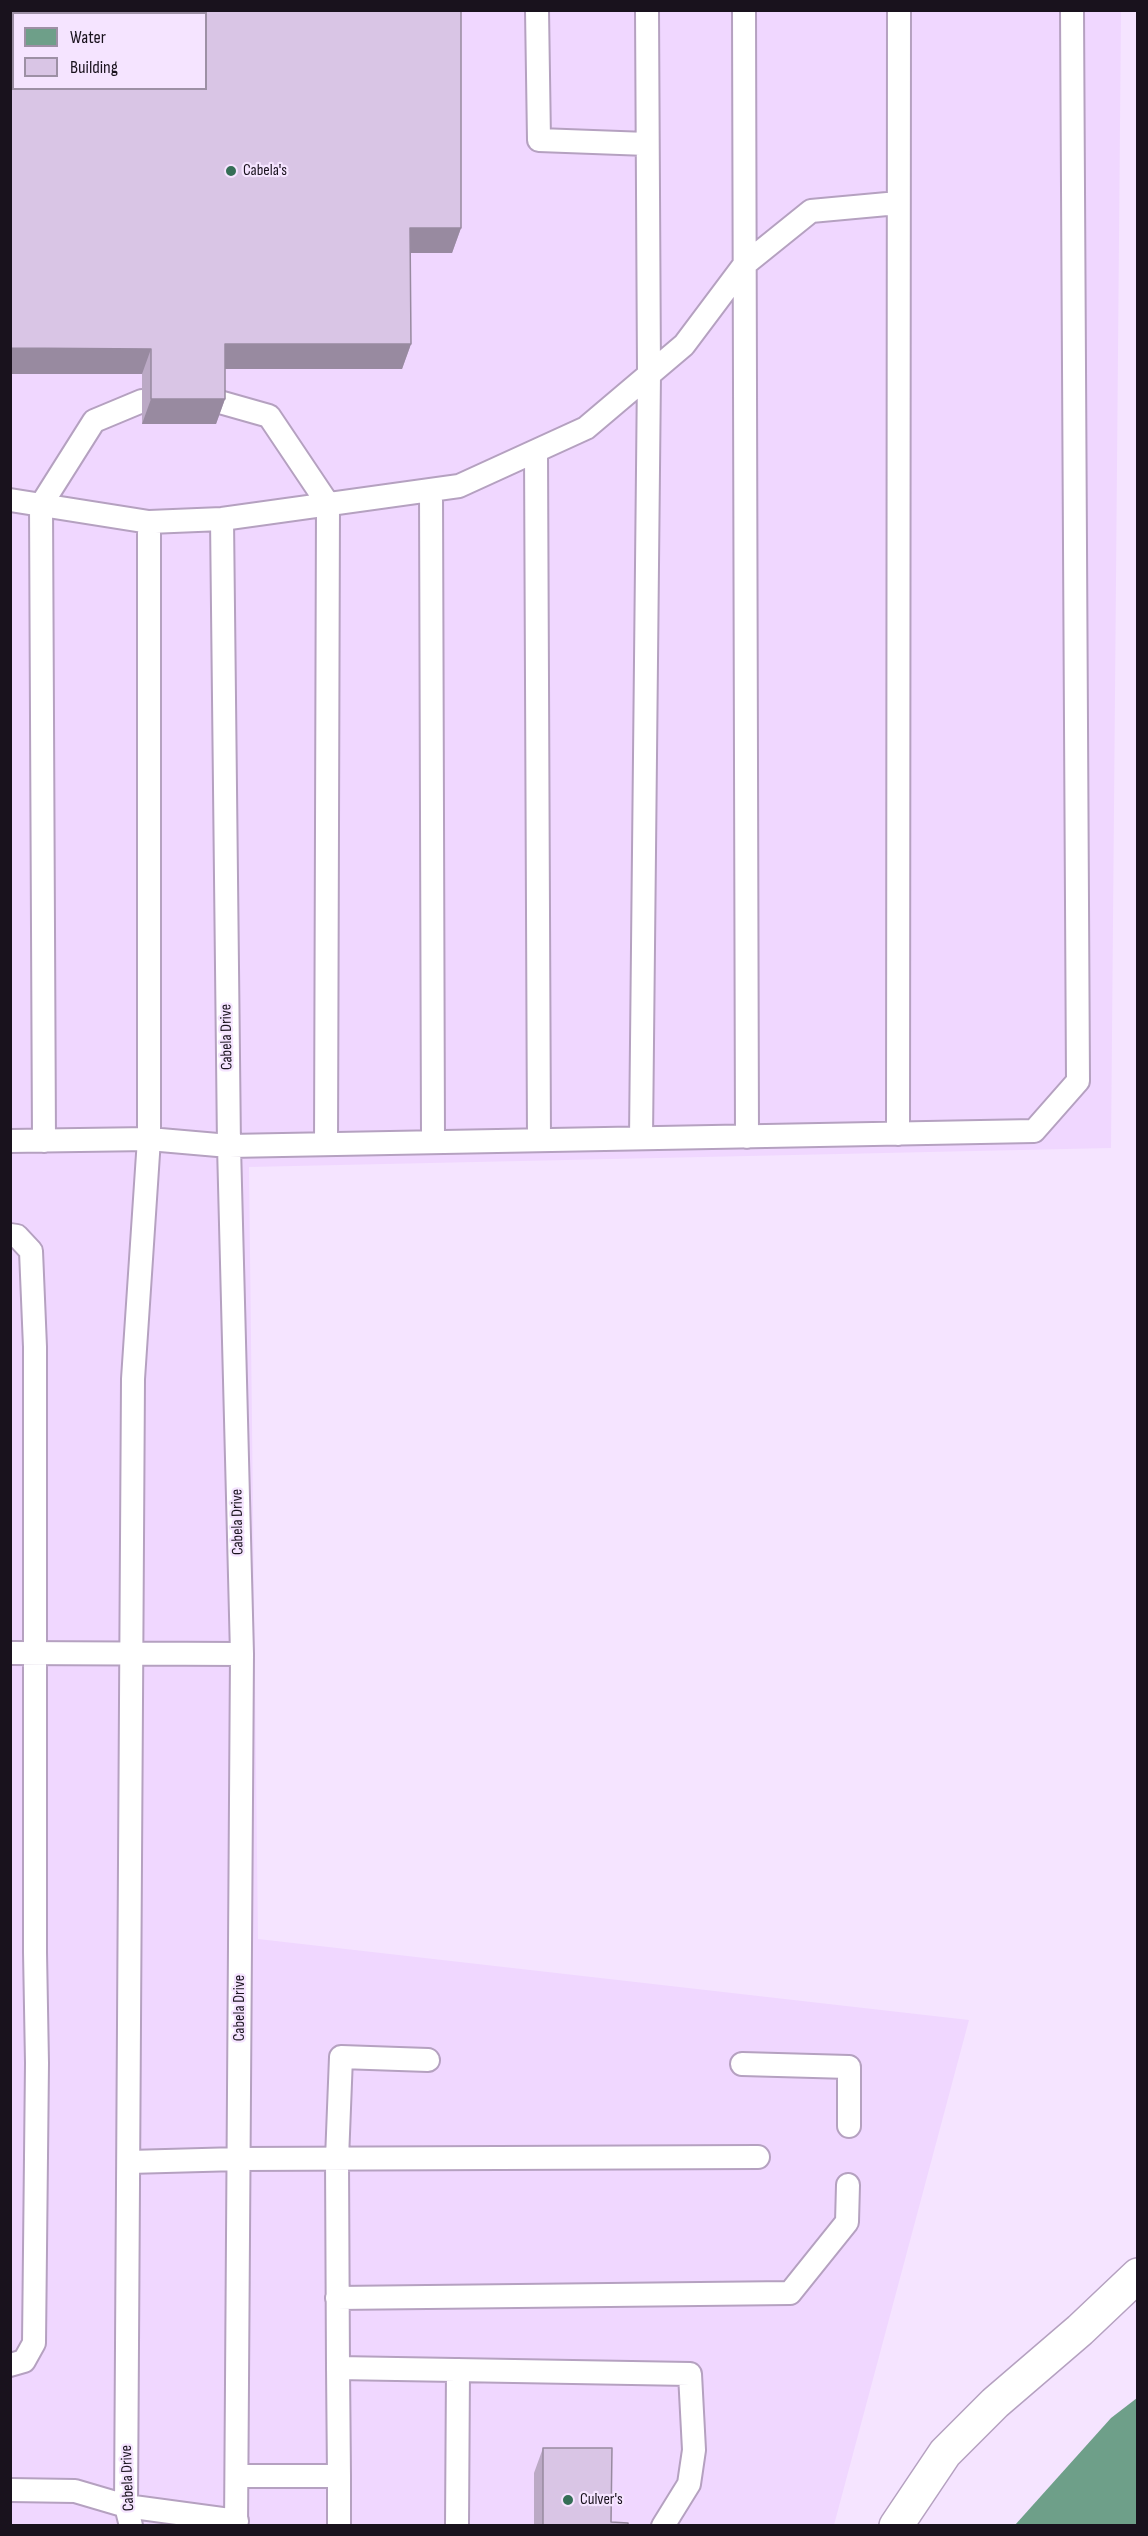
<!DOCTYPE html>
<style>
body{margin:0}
#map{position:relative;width:1148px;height:2536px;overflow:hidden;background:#f5e4ff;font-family:"Sofia Sans Condensed",sans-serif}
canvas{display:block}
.frame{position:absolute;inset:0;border:12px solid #19121d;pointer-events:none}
.legend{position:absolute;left:12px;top:12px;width:195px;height:78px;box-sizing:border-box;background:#f5e4ff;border:2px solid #9d90a5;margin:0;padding:8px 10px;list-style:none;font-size:18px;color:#19121d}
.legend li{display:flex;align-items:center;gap:12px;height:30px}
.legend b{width:30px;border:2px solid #9d90a5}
</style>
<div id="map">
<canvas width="1148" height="2536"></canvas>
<div class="frame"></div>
<ul class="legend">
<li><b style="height:16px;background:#6e9f89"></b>Water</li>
<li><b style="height:16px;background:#d9c5e5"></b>Building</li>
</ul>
</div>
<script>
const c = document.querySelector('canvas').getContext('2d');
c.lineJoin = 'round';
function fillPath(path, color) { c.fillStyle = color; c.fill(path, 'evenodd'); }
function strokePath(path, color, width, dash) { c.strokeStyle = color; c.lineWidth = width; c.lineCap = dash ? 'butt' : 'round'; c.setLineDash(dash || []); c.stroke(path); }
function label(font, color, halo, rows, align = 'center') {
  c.font = font + ' "Sofia Sans Condensed",sans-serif'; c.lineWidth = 4.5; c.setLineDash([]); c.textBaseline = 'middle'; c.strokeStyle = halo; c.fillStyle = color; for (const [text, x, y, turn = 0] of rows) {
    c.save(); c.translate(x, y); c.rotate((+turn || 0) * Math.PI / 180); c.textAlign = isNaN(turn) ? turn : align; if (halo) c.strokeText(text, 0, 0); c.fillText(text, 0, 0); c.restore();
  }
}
fillPath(new Path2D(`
 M11 11H1121L1111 1148 249 1167 258 1939 969 2020 834 2525 11 2526ZM14 14H206V88H14Z`), '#f0d7ff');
fillPath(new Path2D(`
 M1137 2398V2525H1015L1111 2418Z`), '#6e9f89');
const service = new Path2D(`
 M537 10 539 140 647 144
 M744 10 747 1137
 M216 401 269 416 328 504 326 1144
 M536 452 539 1140
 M431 490 433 1142
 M10 500 149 522 222 519 459 486 586 428 684 345 744 265 811 211 898 203
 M222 519 229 1146 242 1654 236 2526
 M898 1134 899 10
 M641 1138 649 374 647 10
 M10 1141 149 1139 229 1146 1034 1131 1078 1081 1072 10
 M44 1141 41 505 94 421 142 401
 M10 1235 17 1236 31 1251 35 1347V1952L37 2063 34 2343 24 2361 10 2365
 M10 1653 242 1654
 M742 2064 849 2067V2126
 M129 2162 239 2159 758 2157
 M337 2298 790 2293 847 2222 848 2185
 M338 2368 337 2159 341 2057 428 2060
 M237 2476H339L338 2368 690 2374 694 2450 689 2484 663 2526
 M339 2476V2526
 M10 2490 75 2491 126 2506 237 2521
 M131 2526 126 2506 133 1379 149 1139V522
 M457 2526 458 2370`);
const motorway = new Path2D(`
 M896 2526 945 2453 995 2403 1080 2330 1138 2275`);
strokePath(service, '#b5a1c0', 26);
strokePath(motorway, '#b5a1c0', 36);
strokePath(service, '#fff', 22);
strokePath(motorway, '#fff', 33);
fillPath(new Path2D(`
 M10 10 461 228 452 253H411V344L402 369H225V399L216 424H142V374H10Z
 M543 2448 611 2522 628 2526H534V2473Z`), '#bba9c5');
fillPath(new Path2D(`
 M410 228H461L452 253H401Z
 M225 344H411L402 369H216Z
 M10 348 151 349 142 374H10Z
 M151 399H225L216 424H142Z`), '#988aa0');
const building = new Path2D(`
 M10 10H461V228H410L411 344H225V399H151V349L10 348ZM14 14H206V88H14Z
 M543 2448H612L611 2522 628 2523V2526H543Z`);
fillPath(building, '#d9c5e5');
strokePath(building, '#988aa0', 1.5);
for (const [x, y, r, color] of [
 [231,171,6,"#356e56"],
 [568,2500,6,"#356e56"]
]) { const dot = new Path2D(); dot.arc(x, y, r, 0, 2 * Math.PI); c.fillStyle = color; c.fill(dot); strokePath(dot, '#f5e4ff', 2); }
label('16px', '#19121d', '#f5e4ff', [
 ["Cabela's",243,171],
 ["Culver's",580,2500]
], 'left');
label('16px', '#19121d', '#f5e4ff', [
 ["Cabela Drive",227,1037,-91],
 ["Cabela Drive",238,1522,-91],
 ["Cabela Drive",240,2008,-90],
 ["Cabela Drive",128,2478,-92]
]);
</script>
